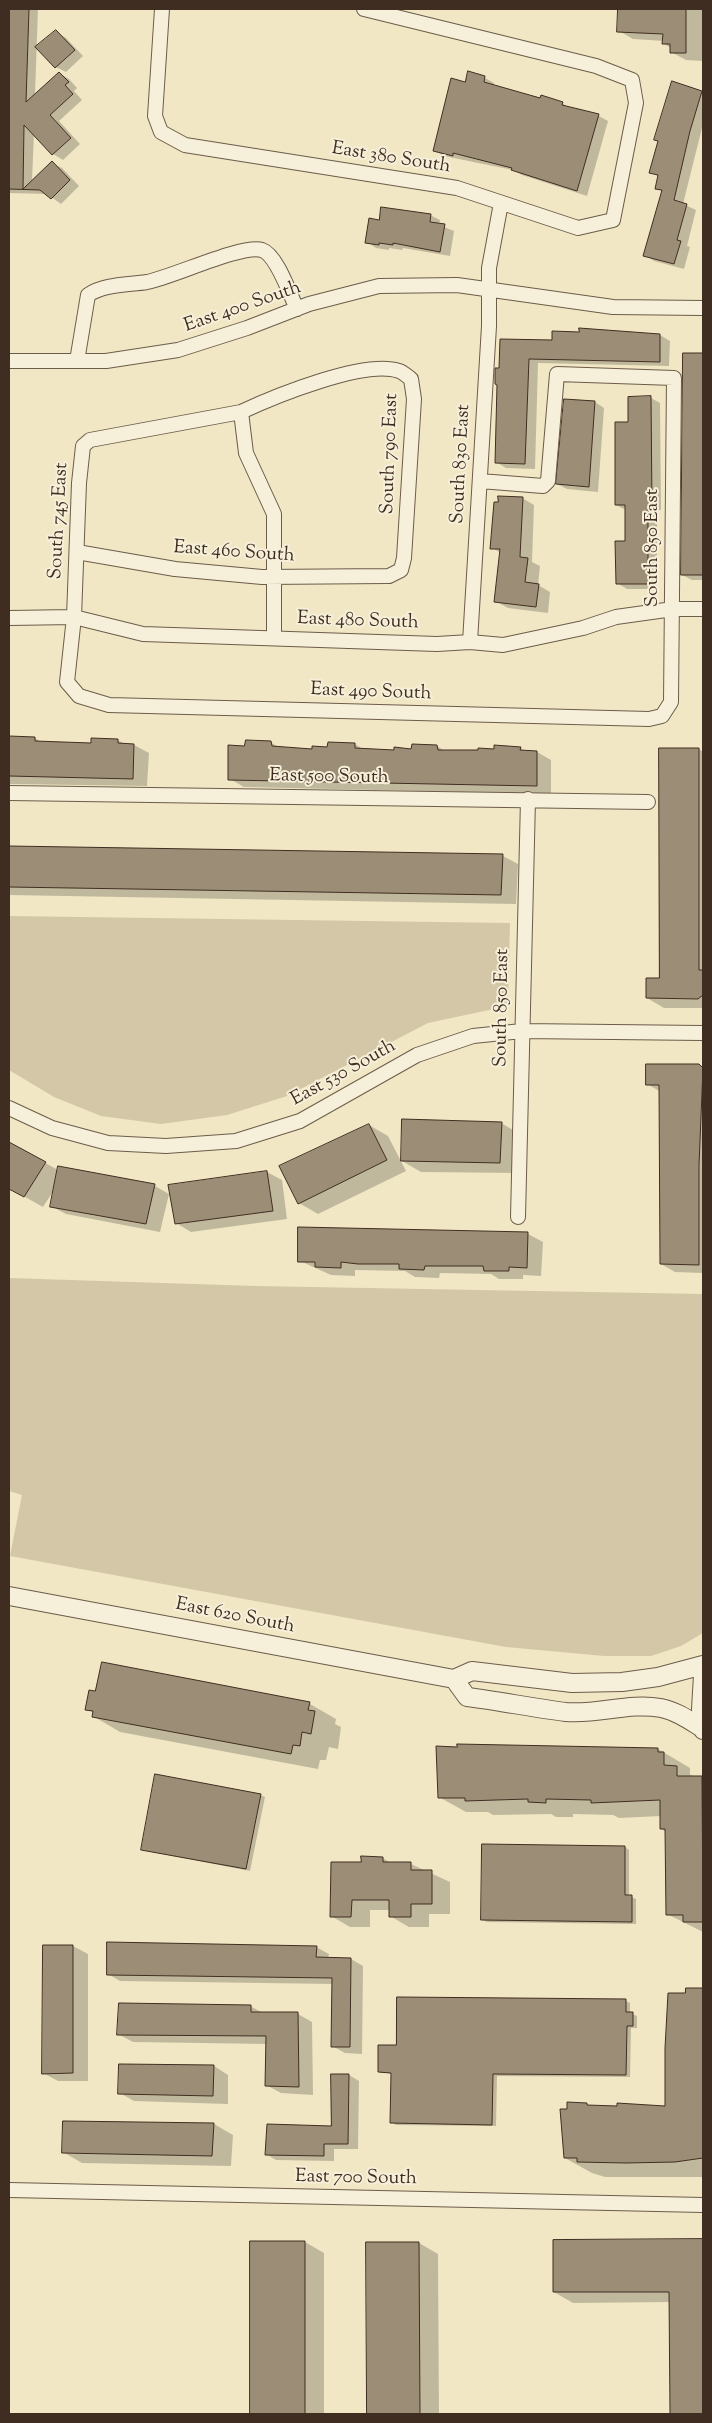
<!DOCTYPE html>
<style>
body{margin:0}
#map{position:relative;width:712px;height:2423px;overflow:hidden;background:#f1e7c4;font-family:"Sorts Mill Goudy",serif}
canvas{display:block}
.frame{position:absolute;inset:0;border:10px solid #402d21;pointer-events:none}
</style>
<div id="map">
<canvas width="712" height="2423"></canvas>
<div class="frame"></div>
</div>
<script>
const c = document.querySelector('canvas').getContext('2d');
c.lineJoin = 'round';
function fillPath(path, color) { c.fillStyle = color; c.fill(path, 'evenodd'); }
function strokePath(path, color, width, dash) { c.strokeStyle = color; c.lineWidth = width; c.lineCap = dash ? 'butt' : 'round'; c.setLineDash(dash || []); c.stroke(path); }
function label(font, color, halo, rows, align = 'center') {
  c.font = font + ' "Sorts Mill Goudy",serif'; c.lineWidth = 4; c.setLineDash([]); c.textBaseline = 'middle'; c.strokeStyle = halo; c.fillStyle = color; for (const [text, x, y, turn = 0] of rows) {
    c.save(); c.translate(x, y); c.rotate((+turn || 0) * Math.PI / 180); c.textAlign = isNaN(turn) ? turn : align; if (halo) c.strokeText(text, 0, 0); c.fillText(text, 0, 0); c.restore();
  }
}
fillPath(new Path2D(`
 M9 916 510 923 508 1006 428 1023 287 1096 227 1115 161 1124 101 1116 54 1097 9 1070Z
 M9 1278 256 1286 703 1294V1633L681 1646 651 1656H604L506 1647 10 1556 22 1495 9 1491Z`), '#d3c7a8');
fillPath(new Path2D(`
 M9 9H38L35 95 59 73 69 79 77 88 74 91 82 100 59 121 80 144 63 160 53 154 34 133 32 181 52 163 62 168 79 186 61 204 47 194 9 193Z
 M620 9H703V61L686 60 671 52V48L664 44V41L633 39 619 31Z
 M56 32 66 38 83 56 66 72 56 67Z
 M469 73 485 78 494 83V86L562 103 571 109 599 116 608 121 587 196 522 175 513 170 444 156 434 150Z
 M673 83 703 93V124L683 204 696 210 687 246 690 247 684 269 654 261 645 255 663 192 656 188 659 177 651 172Z
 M430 215 440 220 439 225 454 231 450 256 403 248 402 250 389 248V250L376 248 367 242 380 221Z
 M660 335 670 341 669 366 538 363 535 469 506 468 496 462 500 370 553 341Z
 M684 354H703V580H692L682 575Z
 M651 398 660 403 661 510H657V589H627L617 583 626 542V510L616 505 629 423Z
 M565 400 595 402 604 408 598 492 567 489 557 484Z
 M522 498 534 505 532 562 540 566 538 585 550 592 548 613 508 608 495 601 501 553 492 548Z
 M9 737 35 738 43 743 92 744 118 740 126 745H134L149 753 147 786 9 784Z
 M270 742 280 748 313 750 329 748V743L355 744 364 750 395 751 437 746 445 751 520 748 527 752H537L551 760V794L244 787 230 779 245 747Z
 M699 749 703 752V1008H664L647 998 660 979Z
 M9 848 503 856 518 864 516 904 9 895Z
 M698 1065 703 1068V1273L675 1272 661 1264V1092L647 1084Z
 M501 1123 520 1134 519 1173 421 1172 402 1161Z
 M369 1125 388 1136 406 1171 318 1214 299 1203Z
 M9 1143 58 1170 59 1168 155 1186 169 1194 160 1232 66 1214 51 1206 54 1190 43 1207 9 1188Z
 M267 1172 282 1180 287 1219 191 1232 176 1223Z
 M300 1228 528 1234 543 1242 541 1276 523 1275V1279H499L491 1274 440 1273 439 1278 415 1277 405 1271 355 1270V1276L331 1275 300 1261Z
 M103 1663 310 1704 336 1719 335 1724 341 1727 338 1749 329 1747 326 1760H320L318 1769 120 1732 93 1716 94 1713 87 1709 96 1692Z
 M658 1749 690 1768V1775L703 1778V1932L667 1914 666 1832 661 1829V1816L619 1818 613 1815 573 1814V1817H556L551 1814 493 1815 488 1812H466L439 1797Z
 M260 1795 265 1797 250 1871 142 1850Z
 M625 1847 629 1850V1896L636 1899V1924L487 1922 483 1920Z
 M383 1858 392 1864H411L450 1882V1914H429V1927H409L390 1916V1910H370V1927H350L331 1916 362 1863Z
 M44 1946H73L88 1954V2081H58L43 2073Z
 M316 1947 329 1954 328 1959H351L363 1966 362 2054 345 2053 332 2046 333 1984 120 1981 108 1974Z
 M687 1990H703V2177H605L592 2173 565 2158 568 2111 586 2104 590 2106 666 2107Z
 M626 2001 630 2003V2013L637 2016V2028H631L630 2077 497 2076 496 2126 396 2125 392 2122V2074L379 2072Z
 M250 2006 263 2013 298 2014 312 2022 313 2095 281 2093 266 2085 267 2044 133 2042 118 2034Z
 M214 2066 228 2075V2104L134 2101 120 2093Z
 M349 2075 359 2081 358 2149H334V2161L276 2160 266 2154 332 2127Z
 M214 2124 233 2135 231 2166 82 2163 63 2152Z
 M703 2241V2414H671V2302L573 2303 554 2292V2242Z
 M251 2242H305L324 2253V2414H251Z
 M367 2243H419L438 2254 439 2414H368Z`), '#0003');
const building = new Path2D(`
 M9 9H29L26 102 59 72 69 82 65 85 73 94 50 115 71 138 52 155 24 125 23 189 52 161 70 180 51 199 40 190 9 189Z
 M618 9H686V53H670V44H662L663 34 617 32Z
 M56 30 75 50 55 68 35 47Z
 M468 71 485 76 484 82 540 98 541 95 563 102 562 105 599 114 577 191 511 170 512 168 453 153V156L433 151 451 78 465 82Z
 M672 81 702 91 690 131 674 200 687 204 677 240 681 241 674 264 643 256 662 190 655 189 658 175 649 173 658 141 654 140Z
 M381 207 431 214 430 222 445 224 440 252 393 243V245L379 243V245L365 243 369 218 379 220Z
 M579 328 660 334V362L529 359 525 464 495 463 497 385 495 384V368H499L500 339 552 340V331L579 332Z
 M683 353H703V575H681Z
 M651 396 652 505H648V584H616L615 541H625V505H615V422H628V397Z
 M564 399 595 401 589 487 556 484Z
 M498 496 523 497 520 557 528 558 525 582 539 584 536 607 494 602 500 549H490L494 502H498Z
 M9 736 35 737V741L91 743V738L118 739V743L134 744 133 779 9 776Z
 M246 740 271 741 272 746 312 749V746L327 747 328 742 355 743V748L394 750V747L411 749 412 744 437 745 438 750H478V748L494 749V745L521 747 520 750 537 751V786L228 780V745L244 746Z
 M659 748H699V970H703V995L698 999 646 998V978H659Z
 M9 846 503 854 501 895 9 887Z
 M646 1064H699L703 1068 699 1165V1265L660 1264 659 1085H646Z
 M402 1119 502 1122 500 1163 401 1161Z
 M369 1124 387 1160 298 1204 279 1166Z
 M9 1142 46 1162 24 1197 9 1189Z
 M58 1166 155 1184 146 1224 50 1207Z
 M267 1171 273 1211 175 1224 168 1185Z
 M298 1227 528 1232 527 1268 509 1267V1271H484L483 1266H425L424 1270 399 1269V1264H358L341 1262V1268L315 1267V1262H298Z
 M102 1662 310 1702 308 1710 315 1711 311 1734 302 1732 300 1746 293 1745 291 1754 92 1717 93 1711 85 1710 89 1690 95 1691Z
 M457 1744 658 1748V1752H664V1765L677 1766V1776H702L703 1922H683V1915H666L665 1829H660V1800L591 1803V1800L546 1799V1803L528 1802V1799L465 1801V1798H438L436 1746 457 1747Z
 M155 1774 261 1794 246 1869 141 1850Z
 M482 1844 625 1846V1895H632V1922L481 1920Z
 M361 1856 383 1857V1862H411V1870H432V1904H411V1917H389V1900H352L351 1917H330L331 1862H361Z
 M107 1942 317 1946 316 1957 351 1958 350 2047H331L332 1978 107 1975Z
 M43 1945H73V2073L42 2074Z
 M686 1988H703V2158L675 2162 626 2163 577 2162V2158H564L560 2109H567V2102L587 2103V2105L617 2106V2103L665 2106V2048L668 1993H685Z
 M397 1997 626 1999V2012H633V2026H627L626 2075 493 2074 492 2125 390 2123 391 2073 378 2072V2045H396Z
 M119 2003 251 2005V2012H298L299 2087 265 2086 266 2036 117 2035Z
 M119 2064 214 2065 213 2096 118 2094Z
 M331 2074H349L348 2144H324V2156L265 2155 267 2124 331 2126Z
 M63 2121 214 2123 212 2156 62 2153Z
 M703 2239V2414H670L669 2292H553V2240Z
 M250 2241H305V2414H250Z
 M366 2242H419L420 2414H367Z`);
fillPath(building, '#9c8e76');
strokePath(building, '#402d21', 1);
const minor = new Path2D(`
 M162 9 155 116 161 132 185 145 457 188 578 228 613 220 636 103 632 80 596 66 364 9
 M9 361H106L178 350 247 328 309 304 379 286 457 285 613 307 703 308
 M77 361 88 295C104 284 128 285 147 282 173 277 242 244 262 250 277 255 290 295 297 309
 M241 412 90 440 83 446 79 483 74 617 67 682 79 696 109 705 649 719 662 716 671 702 674 378 557 374 548 481 543 486 480 481
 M77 552 175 569 262 577 389 576 401 570 404 558 414 399 411 379C408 377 403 372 399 371 365 359 273 397 241 412L246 453 274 514V638
 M9 618 74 617 143 634 437 644 470 642 503 645 583 628 616 617 673 609H703
 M470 642 489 326V268L501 203
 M9 793 648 802
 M9 1108 52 1128 108 1143 166 1146 236 1141 300 1121 417 1055 473 1036 522 1031 703 1033
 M518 1217 528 799
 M9 2190 703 2205`);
const tertiary = new Path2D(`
 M9 1596 454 1679 472 1671 572 1683 622 1682 658 1677 703 1665
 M703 1675 701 1709 703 1730
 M454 1679 467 1697C500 1701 533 1708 566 1712 598 1715 629 1702 661 1708 676 1711 689 1720 702 1728`);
strokePath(minor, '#6c5c4a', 16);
strokePath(tertiary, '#6c5c4a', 20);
strokePath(minor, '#f6efd9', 14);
strokePath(tertiary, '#f6efd9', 18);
label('19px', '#402d21', '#f6efd9', [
 ["East 380 South",391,159,9],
 ["East 400 South",243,308,-19],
 ["South 790 East",391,454,-88],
 ["South 830 East",462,464,-87],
 ["South 745 East",60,521,-87],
 ["South 850 East",654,548,-90],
 ["East 460 South",234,553,4],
 ["East 480 South",358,622,2],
 ["East 490 South",371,693,2],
 ["East 500 South",329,778,1],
 ["South 850 East",503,1008,-89],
 ["East 530 South",344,1074,-29],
 ["East 620 South",235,1617,11],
 ["East 700 South",356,2179,1]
]);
</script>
